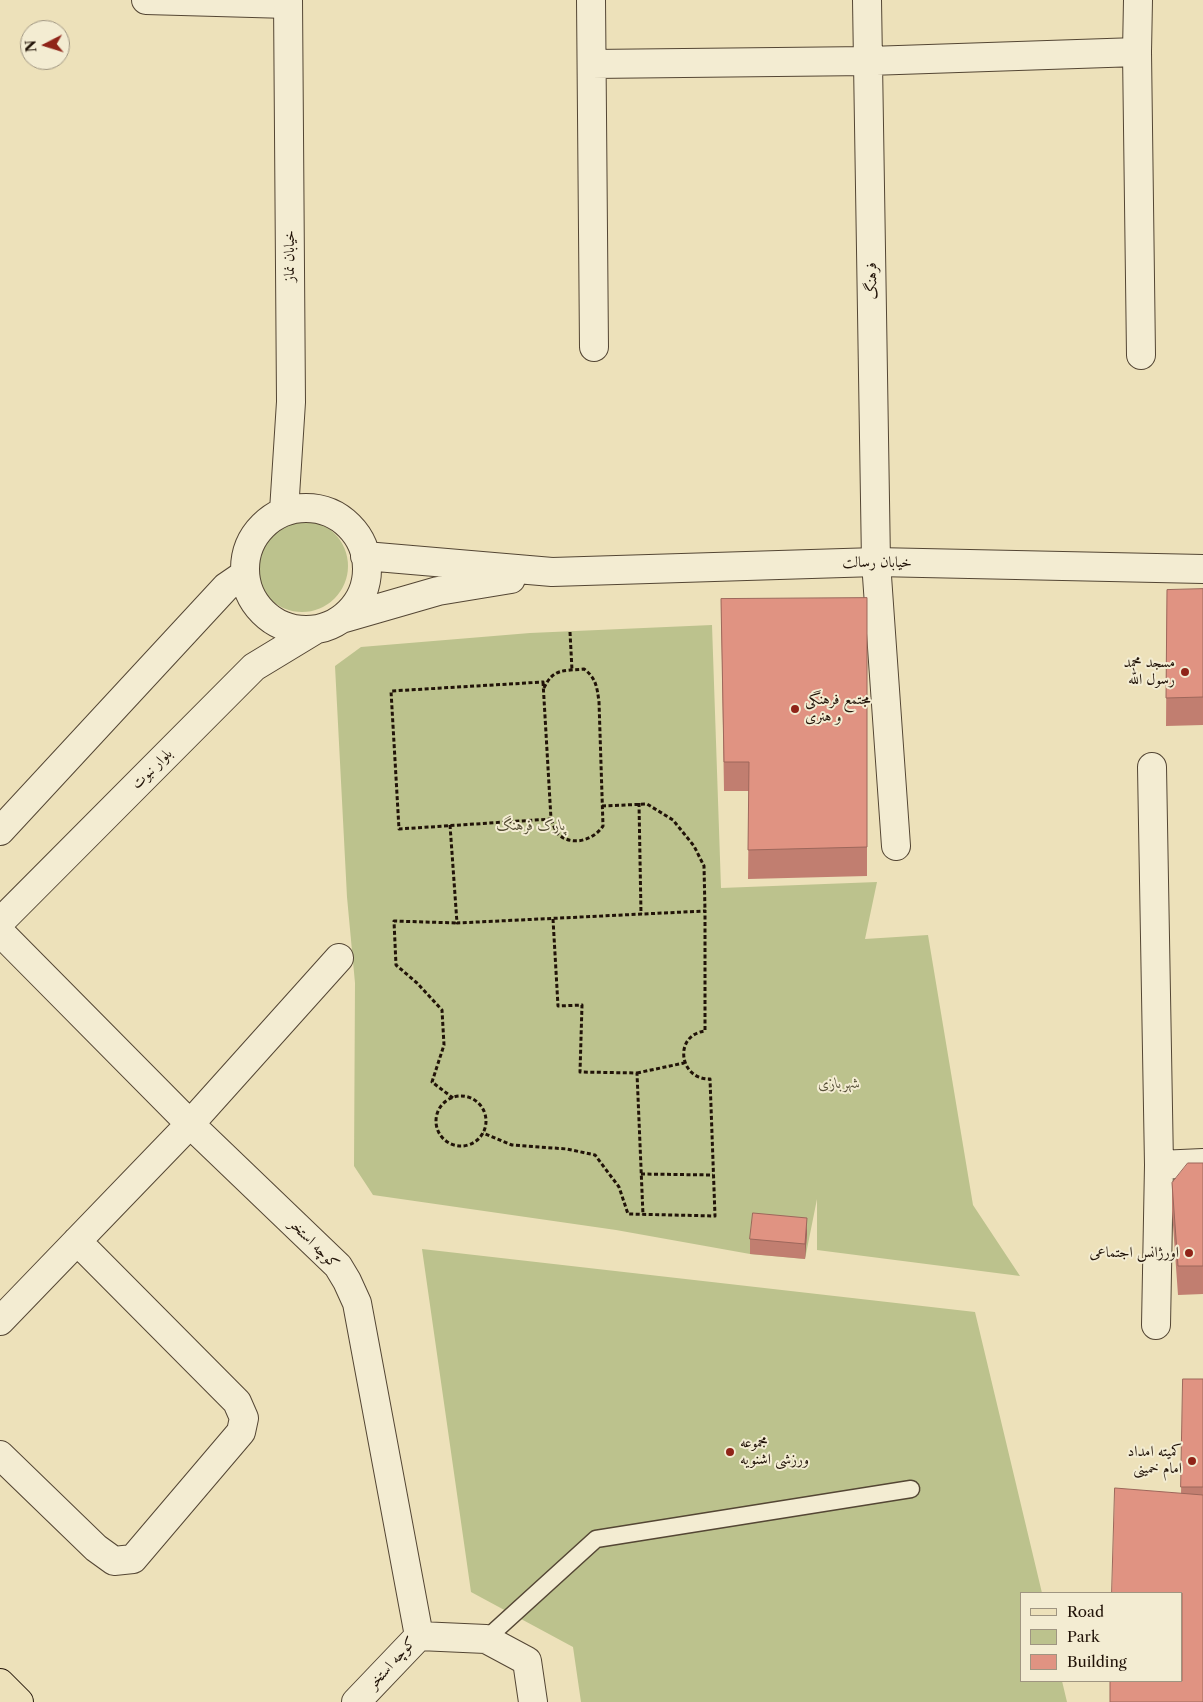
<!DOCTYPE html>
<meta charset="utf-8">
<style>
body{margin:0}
#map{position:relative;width:1203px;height:1702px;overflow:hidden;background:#ede1ba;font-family:"Libre Caslon Text",serif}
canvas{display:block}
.legend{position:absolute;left:1020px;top:1592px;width:162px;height:90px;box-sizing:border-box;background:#f3ecd2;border:1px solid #9f9581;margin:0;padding:6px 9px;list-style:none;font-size:15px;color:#211308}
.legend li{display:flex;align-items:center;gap:10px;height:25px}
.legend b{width:25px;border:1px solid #9f9581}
.north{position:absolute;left:20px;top:20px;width:50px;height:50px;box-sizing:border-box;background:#f3ecd2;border:1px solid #9f9581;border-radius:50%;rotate:265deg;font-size:14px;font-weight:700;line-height:20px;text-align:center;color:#211308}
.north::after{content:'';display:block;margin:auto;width:18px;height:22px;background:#8f2418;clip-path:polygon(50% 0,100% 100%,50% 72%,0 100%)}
</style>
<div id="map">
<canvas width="1203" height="1702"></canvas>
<ul class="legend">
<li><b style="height:6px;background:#ede1ba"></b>Road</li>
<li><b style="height:14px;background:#bcc28d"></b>Park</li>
<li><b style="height:14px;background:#e09382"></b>Building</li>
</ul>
<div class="north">N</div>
</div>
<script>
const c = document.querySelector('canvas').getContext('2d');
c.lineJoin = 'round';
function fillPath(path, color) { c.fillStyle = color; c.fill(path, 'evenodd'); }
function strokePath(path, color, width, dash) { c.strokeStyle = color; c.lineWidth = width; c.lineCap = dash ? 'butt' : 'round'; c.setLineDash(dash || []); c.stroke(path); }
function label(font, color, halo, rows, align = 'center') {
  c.font = font + ' "Libre Caslon Text",Amiri,serif'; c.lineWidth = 4; c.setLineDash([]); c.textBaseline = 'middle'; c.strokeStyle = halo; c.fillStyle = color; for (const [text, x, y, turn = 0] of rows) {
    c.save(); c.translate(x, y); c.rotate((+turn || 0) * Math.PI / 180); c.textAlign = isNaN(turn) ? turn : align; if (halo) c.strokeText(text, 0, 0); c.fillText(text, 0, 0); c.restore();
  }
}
fillPath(new Path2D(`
 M256 566a46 46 0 1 1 92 0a46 46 0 1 1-92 0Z
 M712 625 721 888 877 882 865 939 928 935 973 1205 1020 1276 817 1250V1199L805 1259 750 1254 616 1230 373 1195 354 1166 355 983 347 897 335 666 361 647 530 633Z
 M422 1249 975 1312 1042 1593H1022V1681H1062L1067 1702H581L573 1647 471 1592Z`), '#bcc28d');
const service = new Path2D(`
 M486 1639 596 1539 911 1489`);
const minor = new Path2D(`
 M146 0 288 4
 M591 0 594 347
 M867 0 876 562 896 846
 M1138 0 1137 52 1141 355
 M592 64 869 61 1137 52
 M1152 767 1159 1165 1156 1325
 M0 932 190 1124 338 1266 347 1281 357 1303 419 1636 356 1702
 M1159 1165 1203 1163
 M0 1321 190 1124 339 958
 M0 1455 96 1548 114 1561 133 1559 241 1432 244 1418 237 1402 77 1241
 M419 1636 486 1639 527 1661 533 1702`);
const tertiary = new Path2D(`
 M245 569a61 61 0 1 1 122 0a61 61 0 1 1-122 0Z
 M284 511 291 402 288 0
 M365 556 552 572 876 562 1203 569
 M341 619 438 591 511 579
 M0 831 226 587 245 574
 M0 922 254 667 315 630`);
const primary = new Path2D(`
 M0 1683 19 1702`);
strokePath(service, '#544634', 19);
strokePath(minor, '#544634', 30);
strokePath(tertiary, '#544634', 30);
strokePath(primary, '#211308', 30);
strokePath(new Path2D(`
 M570 632 572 670
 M543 682 551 819 399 829 391 691Z
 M544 688C553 668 564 671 584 669 596 678 597 687 599 702L603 826C594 840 572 847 558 834 555 830 553 824 551 819
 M639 803 641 914
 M602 806 647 804 673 820 694 846 704 866 705 911
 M450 825 457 923 705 911V1031C673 1035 679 1080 710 1079L715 1216 628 1214 619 1187 595 1155 567 1149 512 1145 483 1133
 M553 919 558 1006 582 1005 580 1072 637 1073 643 1215
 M637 1073 684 1063
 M436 1121a25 25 0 1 1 50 0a25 25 0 1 1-50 0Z
 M453 1098 432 1082 444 1045 442 1010 417 983 396 965 394 921 457 923
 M641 1174 713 1175`), '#211308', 3, [4, 2.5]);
strokePath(service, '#f3ecd2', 16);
strokePath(minor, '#f3ecd2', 28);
strokePath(tertiary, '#f3ecd2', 28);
strokePath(primary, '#ede1ba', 28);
fillPath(new Path2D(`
 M1203 589V725L1166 726 1167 590Z
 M867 598V876L748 879 749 791H724L721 599Z
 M1203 1163V1294L1178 1295 1172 1211V1183Z
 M807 1233 805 1259 750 1254V1239Z
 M1183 1379H1203V1702L1181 1494Z`), '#c17e70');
fillPath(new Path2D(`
 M807 1218V1233L805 1259V1244Z`), '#9d675b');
const building = new Path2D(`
 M1203 589V697L1166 698 1167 590Z
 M867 598V847L748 850 749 762H724L721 599Z
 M1188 1163H1203V1266H1178L1172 1183Z
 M753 1213 807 1218 805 1244 750 1239Z
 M1183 1379H1203V1487H1181Z
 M1115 1488 1203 1495V1702H1110V1681H1182V1593H1112Z`);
fillPath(building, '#e09382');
strokePath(building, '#9d675b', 1);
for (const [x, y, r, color] of [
 [1185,672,5,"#8f2418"],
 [795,709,5,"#8f2418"],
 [1189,1253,5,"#8f2418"],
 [730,1452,5,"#8f2418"],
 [1192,1461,5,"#8f2418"]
]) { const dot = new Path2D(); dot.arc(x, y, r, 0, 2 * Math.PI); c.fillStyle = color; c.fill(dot); strokePath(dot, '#f3ecd2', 2); }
label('15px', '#211308', '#f3ecd2', [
 ["خیابان نماز",290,256,-90],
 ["فرهنگ",872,281,-91],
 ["خیابان رسالت",877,563],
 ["بلوار نبوت",152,769,-45],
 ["کوچه استخر",314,1244,45],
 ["کوچه استخر",392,1663,-48]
]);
label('15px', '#211308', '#f3ecd2', [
 ["مسجد محمد",1175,663],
 ["رسول الله",1175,680],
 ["مجتمع فرهنگی",805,700,"left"],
 ["و هنری",805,717,"left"],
 ["اورژانس اجتماعی",1179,1253],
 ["مجموعه",740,1443,"left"],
 ["ورزشی اشنویه",740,1460,"left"],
 ["کمیته امداد",1182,1452],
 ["امام خمینی",1182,1469]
], 'right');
label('italic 15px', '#575037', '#f3ecd2', [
 ["پارک فرهنگ",531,826],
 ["شهربازی",839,1084]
]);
</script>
